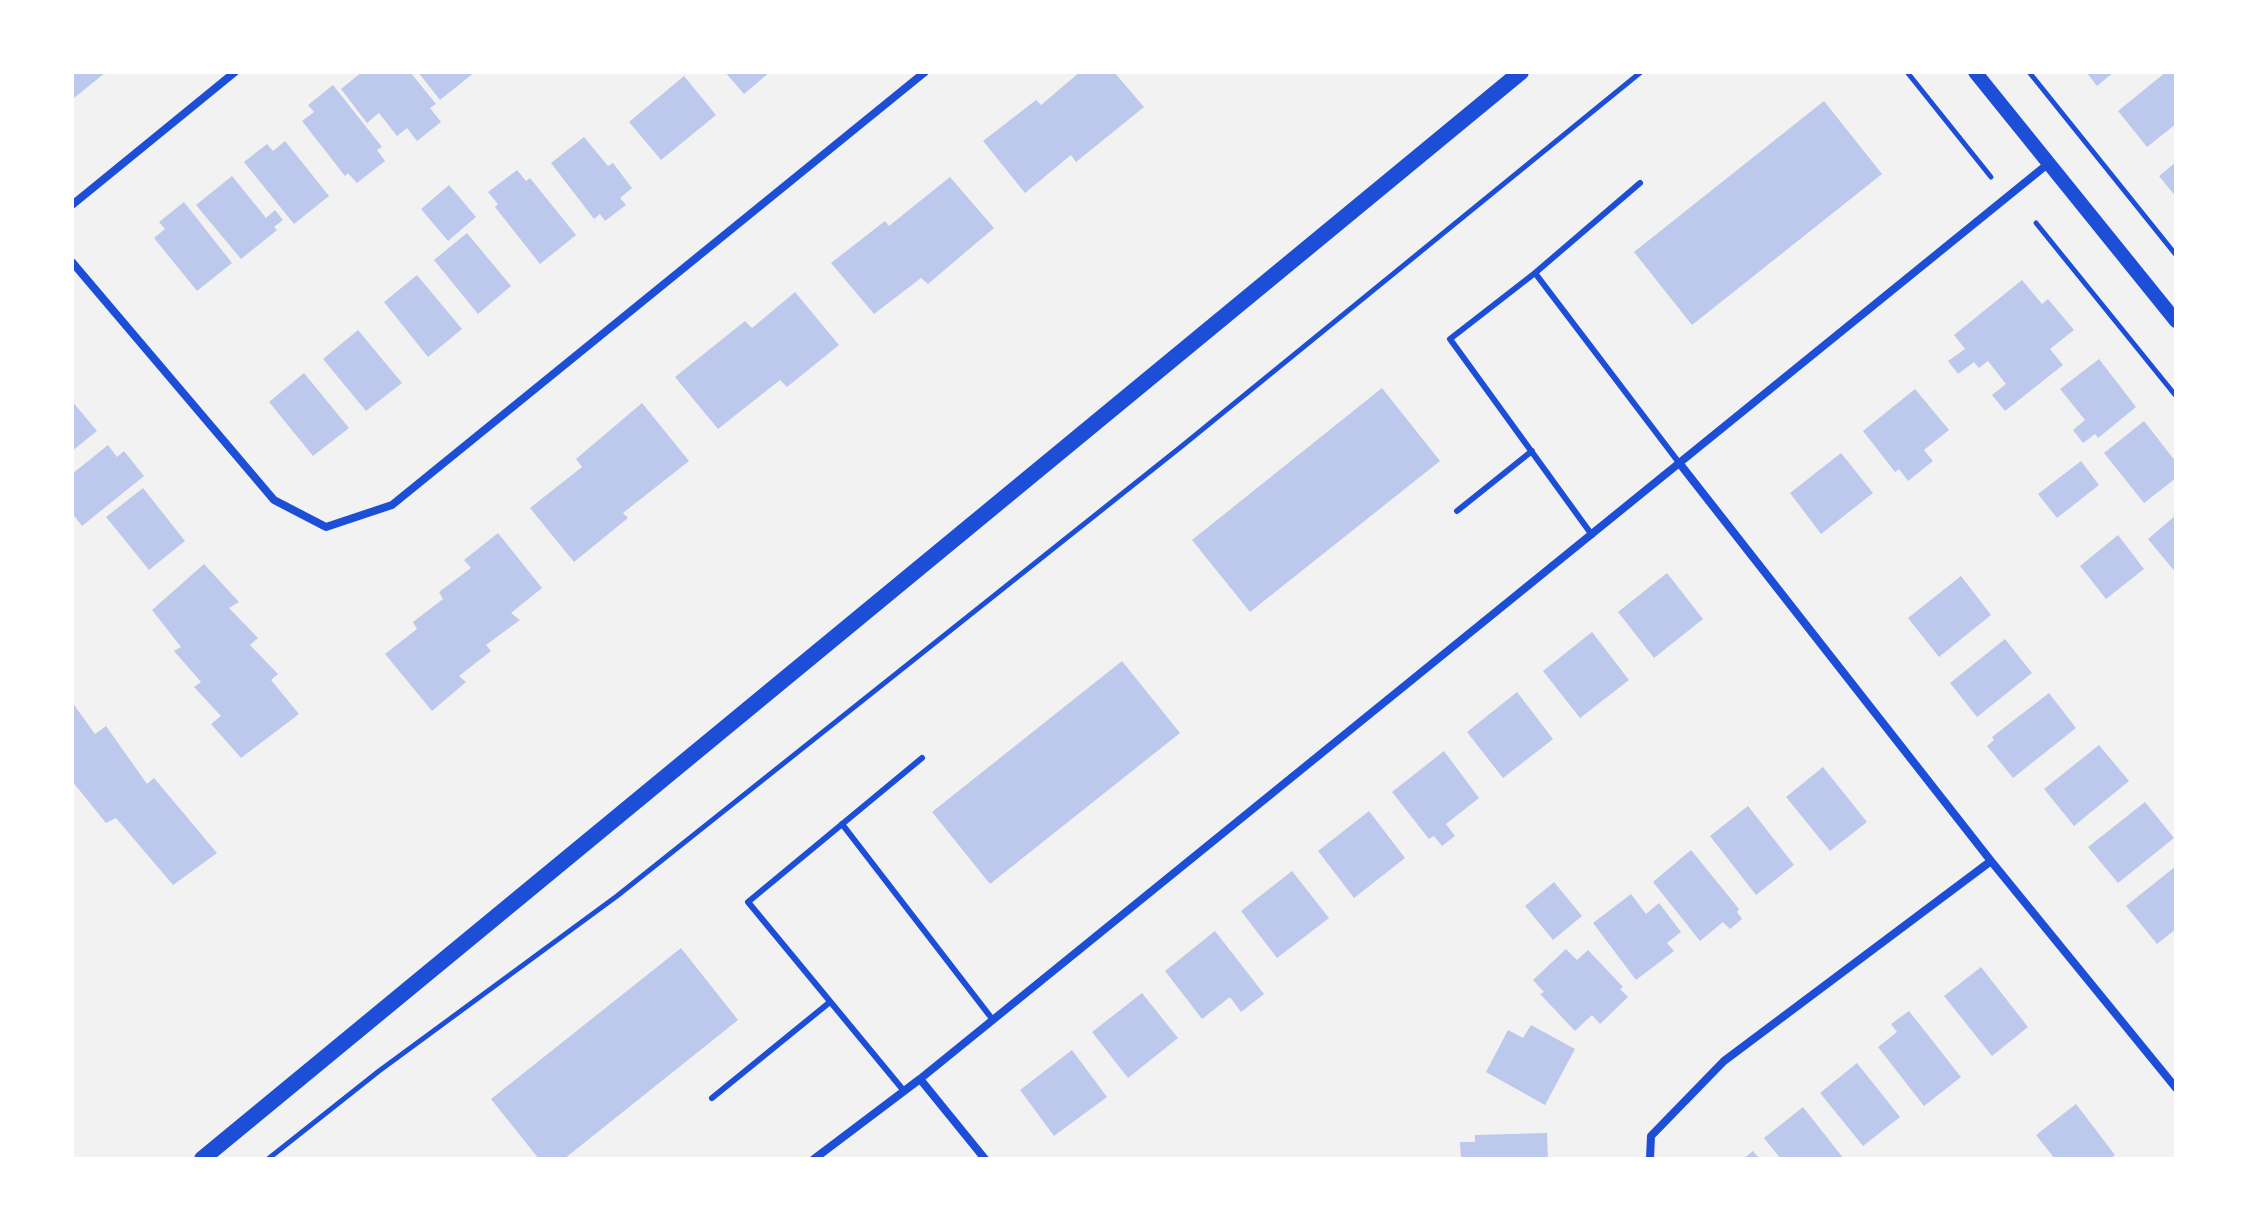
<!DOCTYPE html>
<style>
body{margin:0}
#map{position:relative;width:2248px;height:1231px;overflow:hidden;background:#f2f2f2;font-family:Quicksand,sans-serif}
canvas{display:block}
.frame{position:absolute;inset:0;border:74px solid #fff;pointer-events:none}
</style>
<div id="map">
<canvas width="2248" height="1231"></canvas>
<div class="frame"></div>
</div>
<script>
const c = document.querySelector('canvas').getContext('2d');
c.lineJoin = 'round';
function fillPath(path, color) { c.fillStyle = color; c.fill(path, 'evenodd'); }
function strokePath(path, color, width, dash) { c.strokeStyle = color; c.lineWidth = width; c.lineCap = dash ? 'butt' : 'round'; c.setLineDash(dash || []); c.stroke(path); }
fillPath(new Path2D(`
 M72 72H106L74 98 72 96Z
 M362 72H410L436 104 430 108 441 122 417 141 407 128 397 136 379 113 367 123 341 89Z
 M418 72H475L440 100Z
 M725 72H770L744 94Z
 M1080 72H1114L1144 107 1076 162 1071 155 1025 193 983 141 1036 100 1041 105Z
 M2086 72H2114L2097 86Z
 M2166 72H2173L2176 75V124L2147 147 2118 111Z
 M684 76 716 115 661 160 629 122Z
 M333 85 382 147 377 150 385 161 357 183 348 173 345 176 302 121 314 112 308 105Z
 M1824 101 1882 174 1692 325 1634 252Z
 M584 137 608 166 613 163 632 188 620 198 626 205 605 221 600 214 594 219 551 163Z
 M285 141 329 196 294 224 244 162 267 144 273 151Z
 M2176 162V197L2159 176Z
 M517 170 526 181 530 178 576 235 540 264 495 207 498 204 488 192Z
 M232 176 266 218 275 210 283 220 274 227 277 230 241 259 196 205Z
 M950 177 994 228 928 284 921 278 874 314 831 263 885 221 889 226Z
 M449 185 476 217 448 241 421 209Z
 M184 202 232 263 197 291 154 238 165 229 159 222Z
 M467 233 511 286 478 314 434 260Z
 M417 275 462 329 428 357 384 302Z
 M2022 280 2042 304 2048 299 2074 330 2050 349 2063 365 2005 411 1992 395 2006 384 1988 361 1979 368 1974 362 1958 374 1948 361 1965 349 1954 335Z
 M795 292 839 345 787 387 780 380 718 429 675 377 745 321 752 328Z
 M358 330 402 383 366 411 323 359Z
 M2099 359 2136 407 2098 438 2095 434 2083 443 2073 430 2085 420 2060 389Z
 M304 373 349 428 313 456 269 402Z
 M1382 388 1440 461 1250 612 1192 540Z
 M1915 389 1949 430 1924 450 1933 461 1908 481 1899 469 1895 472 1863 431Z
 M72 401 97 431 72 451Z
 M642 403 689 461 623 513 628 518 574 562 530 508 582 467 576 459Z
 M2144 421 2176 462V478L2144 503 2104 453Z
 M108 445 117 457 124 451 144 476 82 526 72 513V474Z
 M1841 453 1873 493 1821 534 1790 493Z
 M2081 461 2099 485 2057 518 2038 494Z
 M143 488 185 541 149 570 106 517Z
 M2176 515V573L2148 539Z
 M498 533 542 588 511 613 520 620 486 645 491 651 459 676 466 682 432 711 385 654 417 629 413 622 443 599 439 592 471 568 464 560Z
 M2118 535 2144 569 2106 599 2080 566Z
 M204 564 239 602 229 608 258 638 250 645 278 674 271 680 299 714 241 758 211 724 221 716 194 687 201 682 174 651 181 647 152 610Z
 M1667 573 1703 619 1654 658 1618 612Z
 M1961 576 1991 615 1939 657 1908 618Z
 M1592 632 1629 680 1580 718 1543 671Z
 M2005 639 2032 673 1977 717 1950 683Z
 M1122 661 1180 733 990 884 932 812Z
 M1517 692 1553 739 1503 778 1467 732Z
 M2049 693 2076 728 2013 778 1987 746 1994 740 1992 737Z
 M72 702 95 734 106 726 147 784 154 778 217 853 173 885 116 818 106 823 72 781Z
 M2099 745 2129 781 2074 826 2044 789Z
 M1444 751 1479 798 1446 824 1455 836 1442 846 1434 836 1429 839 1392 792Z
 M1823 767 1867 822 1830 851 1786 797Z
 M2145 802 2174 838 2118 883 2088 847Z
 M1748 806 1794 865 1756 895 1710 836Z
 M1369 811 1405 858 1354 898 1318 851Z
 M1691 850 1739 909 1737 912 1742 919 1730 929 1723 922 1700 941 1653 882Z
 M2176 866V929L2157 944 2126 906Z
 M1292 871 1329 918 1277 958 1241 911Z
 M1554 882 1582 916 1553 940 1525 906Z
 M1631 894 1646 914 1659 903 1681 932 1667 943 1674 951 1636 980 1593 923Z
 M1215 931 1264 994 1241 1012 1230 997 1202 1019 1165 971Z
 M681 948 738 1020 564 1159H539L491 1099Z
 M1566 949 1577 960 1588 950 1623 987 1620 989 1628 997 1600 1024 1592 1015 1575 1031 1540 994 1544 992 1533 980Z
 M1981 967 2028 1027 1992 1056 1944 996Z
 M1142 993 1178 1038 1128 1078 1092 1032Z
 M1909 1011 1961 1077 1924 1106 1878 1047 1897 1032 1891 1024Z
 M1531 1025 1575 1049 1545 1105 1486 1072 1508 1030 1523 1038Z
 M1072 1050 1107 1097 1054 1136 1020 1090Z
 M1857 1063 1900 1117 1863 1146 1820 1093Z
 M2076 1104 2115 1155 2110 1159H2055L2036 1135Z
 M1803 1107 1844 1159H1781L1764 1138Z
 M1547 1133 1548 1159H1461L1460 1142H1475V1135Z
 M1753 1151 1760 1159H1743Z`), '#bdc9ec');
strokePath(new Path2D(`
 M1907 72 1991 177
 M2029 72 2176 255
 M2036 223 2176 396
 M268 1159 379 1071 617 896 1182 446 1641 72`), '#1d4ed8', 5);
strokePath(new Path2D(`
 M1535 273 1680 464
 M1457 511 1532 451
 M1592 535 1450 339 1535 273 1640 183
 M842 824 993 1020
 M904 1091 748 902 922 758
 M712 1098 830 1002`), '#1d4ed8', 6);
strokePath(new Path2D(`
 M72 205 235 72
 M72 262 274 500 326 527 392 505 925 72
 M1680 464 1991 861 2176 1088
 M920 1079 985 1159
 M814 1159 920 1079 2049 163
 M1650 1159 1651 1136 1724 1061 1991 861`), '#1d4ed8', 8);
strokePath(new Path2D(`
 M1975 72 2176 321`), '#1d4ed8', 14);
strokePath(new Path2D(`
 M202 1159 1521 72`), '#1d4ed8', 16);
</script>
